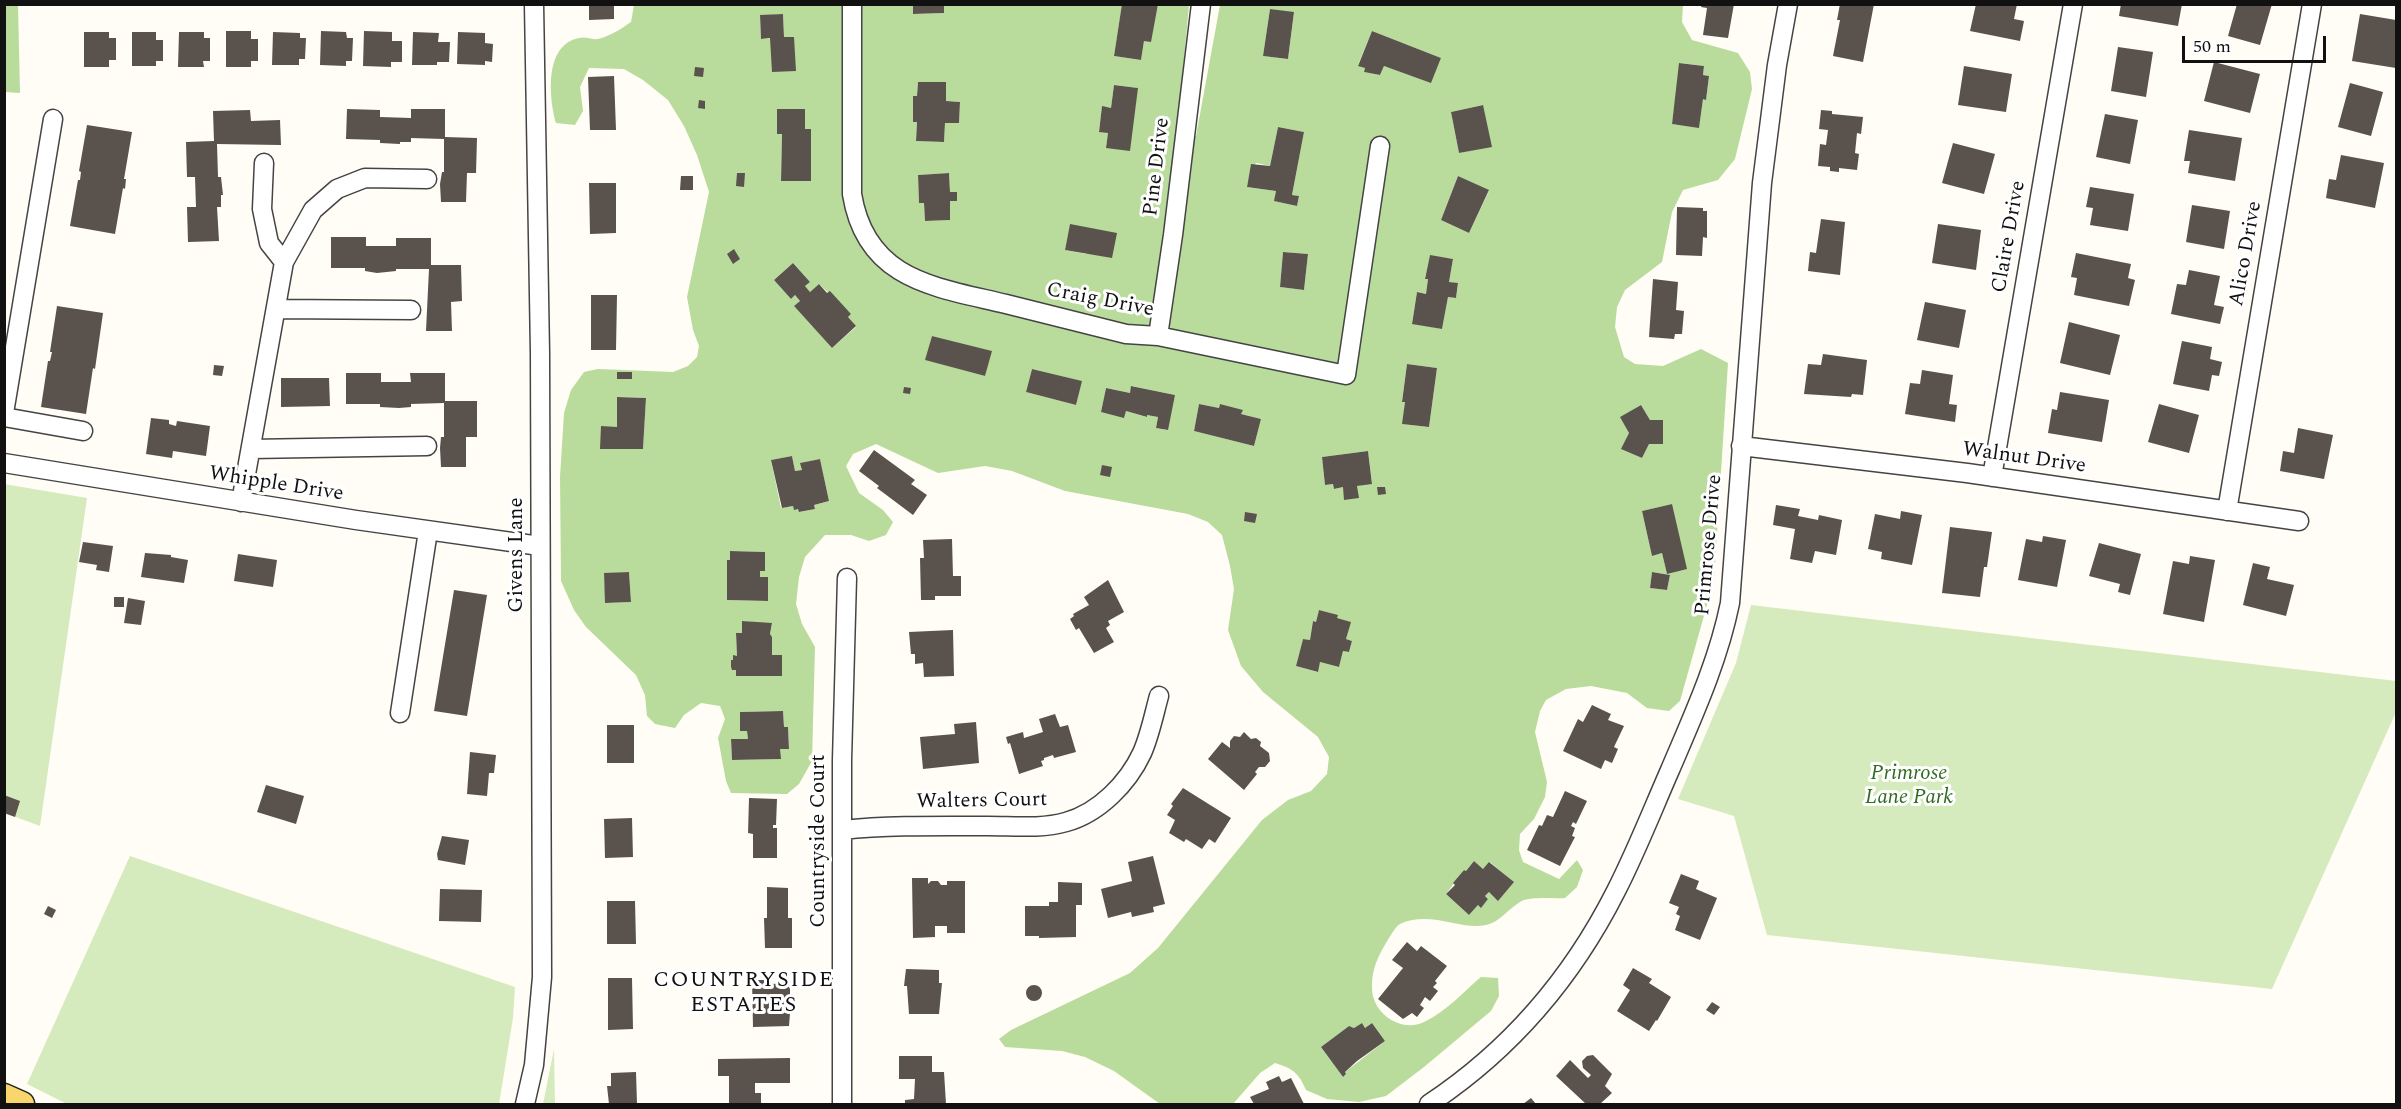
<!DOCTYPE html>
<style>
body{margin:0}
#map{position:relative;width:2401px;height:1109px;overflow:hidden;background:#fffdf5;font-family:Spectral,serif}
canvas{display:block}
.frame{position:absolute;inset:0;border:6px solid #111;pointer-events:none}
.scale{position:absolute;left:2182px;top:36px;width:144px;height:27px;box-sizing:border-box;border:3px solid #111;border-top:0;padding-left:8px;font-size:18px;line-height:21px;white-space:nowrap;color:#111;-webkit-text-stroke:4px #fff;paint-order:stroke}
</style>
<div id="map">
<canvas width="2401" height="1109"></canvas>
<div class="frame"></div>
<div class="scale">50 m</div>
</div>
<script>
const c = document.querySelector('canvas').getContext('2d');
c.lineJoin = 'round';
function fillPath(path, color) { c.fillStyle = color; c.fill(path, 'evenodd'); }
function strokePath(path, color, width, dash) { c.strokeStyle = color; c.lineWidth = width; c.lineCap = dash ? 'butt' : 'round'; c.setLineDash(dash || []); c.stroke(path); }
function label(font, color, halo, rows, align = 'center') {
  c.font = font + ' Spectral,serif'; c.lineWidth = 6; c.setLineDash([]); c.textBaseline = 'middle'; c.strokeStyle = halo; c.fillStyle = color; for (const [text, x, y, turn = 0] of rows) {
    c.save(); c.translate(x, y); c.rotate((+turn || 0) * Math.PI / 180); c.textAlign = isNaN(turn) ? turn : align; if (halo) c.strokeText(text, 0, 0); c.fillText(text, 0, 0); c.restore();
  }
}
fillPath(new Path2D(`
 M4 484 87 498 40 826 5 813Z
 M1751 605 2396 681V712L2272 989 1767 935 1734 816 1678 799 1736 663Z
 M130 856 515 987 513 1018 499 1104H67L27 1084Z
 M554 1049 555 1104H543Z`), '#d5ebbd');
fillPath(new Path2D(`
 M5 4 18 5 20 93 5 92Z
 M913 4 914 14 944 13V4L1122 5 1114 56 1141 60 1144 41 1158 5H1189L1177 136H1196L1220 5H1683L1682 22 1692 40 1738 53 1750 72 1752 89 1735 159 1718 180 1683 190 1672 212 1662 262 1625 290 1617 307 1615 327 1624 357 1635 364 1663 366 1701 349 1728 363 1714 580 1680 701 1669 711 1647 708 1627 693 1591 686 1566 689 1546 700 1540 711 1535 732 1547 782 1545 797 1534 819 1520 834 1519 850 1523 862 1559 879 1577 860 1583 870 1577 887 1565 898C1552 899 1530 896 1520 902 1508 909 1500 922 1486 925 1461 931 1431 910 1400 924 1395 927 1392 934 1389 938 1379 954 1371 969 1372 989 1373 1014 1401 1033 1424 1022 1446 1012 1463 992 1481 977L1498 978 1499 996 1491 1011 1424 1067 1386 1096 1359 1102 1327 1099 1306 1090C1299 1073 1292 1068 1275 1063L1260 1073 1233 1104H1160L1114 1071 1085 1057 1062 1051 1005 1047 999 1039 1011 1030 1130 973 1158 948 1262 820 1288 800 1311 791 1327 774 1329 757 1318 737 1263 692 1241 666 1228 630 1234 589 1230 566 1222 535 1208 522 1188 514 1065 491 1012 471 985 466 938 473 876 444 853 454 846 466 859 493 883 510 893 522 886 535 869 541 851 535H825L805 557 799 577 796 604 802 624 815 647 812 761 799 784 787 794 731 793 726 781 718 738 725 719 720 706 701 703 684 715 675 728 655 724 647 716 645 695 636 675 586 627 574 610 561 581 560 477 564 413 571 390 584 372 598 369 673 372 688 366 697 357 699 346 693 330 687 297 709 192 697 155 684 126 668 100 643 80 624 69 589 68 580 87 583 111 575 125 556 123C549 97 544 45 579 38 585 36 592 40 598 39 610 36 621 29 631 22L634 5ZM1270 9 1294 13 1288 59 1263 56ZM783 14 784 37H794L761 39 760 16ZM1372 31 1441 58 1431 82 1384 66 1380 75 1364 72 1365 68 1358 65ZM1680 63 1704 66 1703 75 1709 76 1706 99H1703L1699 127 1672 124ZM918 82H946V101L960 102 959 123H945L944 142 916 141 917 122 913 121V97L917 96ZM1114 85 1138 88 1106 148 1108 133 1099 131 1102 107 1111 108ZM1482 105 1491 146 1459 153 1451 112ZM777 109 805 129H811L810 181 781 180 782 134 777 133ZM1278 127 1304 132 1292 195 1299 196 1297 206 1275 201 1276 191 1247 187 1251 165H1255L1256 163 1270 166ZM949 173 950 192H957V200L950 201V220L925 221 924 203H919L918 175ZM1458 176 1489 191 1469 233 1441 220ZM1070 225 1087 253 1086 254 1065 250ZM1283 252 1308 254 1304 290 1280 287ZM1430 256 1453 259 1449 282 1458 284 1456 298 1448 297 1442 329 1412 323 1417 292 1426 294 1428 279 1425 278ZM793 263 810 282 805 286 810 292 819 284 851 314 848 317 856 327 832 348 794 306 800 301 795 295 791 299 774 280ZM932 336 991 351 985 376 926 360ZM1407 364 1437 368 1429 427 1403 424 1405 402 1402 401ZM1032 369 1081 381 1076 405 1026 392ZM1132 386 1175 395 1167 430 1156 428 1158 417 1147 415 1146 417 1126 411 1124 417 1101 412 1106 388 1130 393ZM617 397 646 398 643 449H601V427H617ZM1199 404 1219 408 1220 404 1242 410 1241 414 1261 419 1254 446 1194 431ZM1641 405 1650 420 1663 421V444H1649L1642 458 1622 449 1629 433 1621 417ZM1368 451 1372 483 1357 486 1358 498 1343 487 1334 489 1333 484 1325 485 1322 457ZM792 456 795 471 802 470 801 463 820 459 829 501 814 505 815 509 800 512 798 509H794L793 506 781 508 771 460ZM1672 504 1667 574 1662 553 1652 556 1642 511ZM730 551 765 552V571H760V577H768L767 601 727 600V561L730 560ZM629 572 631 602 606 603 604 574ZM1652 572 1670 575 1667 590 1650 588ZM1319 610 1337 615V618L1350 622 1346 639 1352 641 1349 652 1343 651 1339 667 1320 662 1317 672 1296 666 1303 639 1310 640 1313 621 1316 622ZM742 621 772 624 770 634 772 638V655H782L781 676H736V670H733L731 660H733V656H737L736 633H742ZM783 711 784 727H788L789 748 780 749V759L732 760 731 739H748L747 731H740V712ZM1474 861 1483 869 1490 862 1513 882 1498 900 1489 892 1485 896 1488 899 1481 907 1478 905 1469 915 1446 894 1464 870 1466 871ZM1362 1023 1365 1028 1372 1023 1385 1041 1345 1072 1346 1074 1343 1077 1321 1047 1349 1026 1354 1028Z`), '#b9dc9c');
fillPath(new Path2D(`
 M589 4H614V19L589 20Z
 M913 4H944V13L913 14Z
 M1122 4H1158L1151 42 1144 41 1141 60 1114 56Z
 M1702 4H1734L1728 38 1703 35 1707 8 1701 7Z
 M1840 4H1874L1863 62 1833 56 1840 20H1837Z
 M1976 4H2017L2014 19 2024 21 2020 41 1970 31Z
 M2121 4H2182L2178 26 2119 16Z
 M2237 4H2272L2260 45 2228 36Z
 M1270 9 1294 12 1288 59 1263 56Z
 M783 14 784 37H794L796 71 772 72 770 38 761 39 760 15Z
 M2360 14 2396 20V68L2352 61Z
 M226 31H251V39H258V61H251V67H226Z
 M321 31 346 32 347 38H353L352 61H346V66L320 65Z
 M364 31 392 32V41H402V62H391V67L363 66Z
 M1372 31 1441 58 1431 83 1384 66 1380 75 1364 72 1365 68 1358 66Z
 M84 32H109V38H116V60H109V67H84Z
 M132 32H156V40H163V61H156V66H132Z
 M179 32H204V38H210V61H203L204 67H178Z
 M273 32 300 33V38H306L305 59H299V65H272Z
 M413 32 439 33 438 42H450L449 62H437V65H412Z
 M458 32 485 33V43L493 44 492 62 485 61V65L457 64Z
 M2118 47 2153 52 2146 97 2111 91Z
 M2214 62 2260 74 2250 113 2204 101Z
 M1679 63 1704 66 1703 75 1709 76 1706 100 1703 99 1699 128 1672 124Z
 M1964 66 2012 74 2006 112 1958 105Z
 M695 67 704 68 703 77 694 76Z
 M614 76 616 130H590L588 77Z
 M918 82H946V101L960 102 959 123H945L944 142 916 141 917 122H913V96H917Z
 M2350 83 2383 92 2371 136 2338 127Z
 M1114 85 1138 88 1130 151 1106 148 1108 133 1099 132 1102 106 1111 108Z
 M699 100 705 101V109L698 108Z
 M1483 105 1492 147 1459 153 1451 112Z
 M347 109 380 110V117L411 118V109H445V137L477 138 476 173H467L466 202H441L440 184 442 172H444V139L411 138V142H400V144L380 143V140L346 139Z
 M777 109H805V129H811V181H781L782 134H777Z
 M250 110 251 121 280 120 281 145 217 144 218 177H221L223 195H221V207H217L219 241 188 242 187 207H196L195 177H187L186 142 214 141 213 111Z
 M1821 110 1832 111V114L1863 117 1861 134 1857 133 1855 153 1859 154 1857 170 1839 168V172L1830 171V167L1818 166 1820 144 1826 145 1828 130 1819 129Z
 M2105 114 2138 120 2130 164 2096 157Z
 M87 125 132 132 124 179H126L125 189 123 188 115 234 70 226 78 180H80L81 172 79 171Z
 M1278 127 1304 132 1292 195 1299 196 1297 206 1274 201 1276 191 1247 187 1251 164 1270 166Z
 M2189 130 2242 138 2235 181 2188 173 2190 161H2184Z
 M1953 143 1995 154 1984 194 1942 183Z
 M2341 155 2384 163 2375 208 2326 198 2329 179 2336 180Z
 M737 173H745L744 187 736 186Z
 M949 173 950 192H957V201H950V220L925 221 924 203H919L918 175Z
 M681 176H693V190H680Z
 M1458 176 1489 190 1469 233 1441 220Z
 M589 183H616V233L590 234Z
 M2090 187 2134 194 2128 231 2090 225 2093 208 2086 207Z
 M2192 205 2230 211 2224 249 2186 242Z
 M1677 207 1703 208V211H1707V238L1703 237 1702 256 1676 255Z
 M1821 219 1845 222 1840 275 1808 271 1810 252 1816 253Z
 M1070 224 1117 233 1112 258 1065 250Z
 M1938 224 1981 230 1976 270 1932 263Z
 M331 237H366V246H396V238H431V265H461L462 301 451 302 452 331H426L429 269H396V271L377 273 365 271V268H331Z
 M734 249 740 259 733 264 727 254Z
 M1283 252 1308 254 1304 290 1280 287Z
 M2076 253 2131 264 2128 278 2135 280 2129 306 2074 295 2077 278 2071 277Z
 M1430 255 1453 259 1449 282 1458 283 1456 298 1448 297 1442 329 1412 324 1417 292 1426 294 1428 279H1425Z
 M793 263 810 282 805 286 810 292 819 284 827 293 830 291 851 314 848 317 856 326 832 348 794 306 800 301 795 295 791 299 774 280Z
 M2189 270 2220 276 2214 305 2224 307 2220 324 2171 314 2177 284 2186 285Z
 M1653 279 1678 282 1676 310 1684 311 1682 334H1675L1674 339 1649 337Z
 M591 295H617L616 350H591Z
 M1925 302 1966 310 1959 348 1917 340Z
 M57 306 103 313 95 369 93 368 86 414 41 407 48 361H50L52 352H50Z
 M2069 322 2120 335 2110 375 2060 363Z
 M932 336 992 351 985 376 925 360Z
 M2182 341 2212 347 2210 359 2222 362 2219 376 2212 375 2209 391 2173 384Z
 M1823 354 1867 360 1863 395 1852 394 1851 397 1804 394 1808 364 1821 365Z
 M1407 364 1437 368 1429 427 1402 424 1405 402H1402Z
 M214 365 224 366 222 376 213 375Z
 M1032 369 1082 381 1076 405 1026 392Z
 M1922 370 1953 375 1949 404 1957 405 1955 422 1905 414 1910 383 1920 384Z
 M617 372H632V379H617Z
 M346 373H381V382H411L410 373H445V401H477V437H466V467H441L440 448 441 437H444V403L411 404V407L399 408 380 407V404H346Z
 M281 378H329L330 406 281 407Z
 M1131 386 1175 395 1168 430 1156 428 1158 417 1147 415V417L1126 411 1124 418 1101 412 1106 388 1130 393Z
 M904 387 911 388 910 394 903 393Z
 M2060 392 2109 400 2102 442 2048 433 2052 409 2057 410Z
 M617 397 646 398 643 449H600L601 426 617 427Z
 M1199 404 1219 408 1220 404 1243 410 1241 414 1261 419 1254 446 1194 431Z
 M2159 404 2199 415 2189 453 2148 442Z
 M1641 405 1650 420H1663V444H1649L1642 458 1621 449 1629 433 1620 417Z
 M151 418 169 420V424L176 426 177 421 210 426 206 456 173 451 172 458 146 454Z
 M2298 428 2333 435 2324 479 2280 471 2283 451 2294 453Z
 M874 450 915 480 911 484 927 495 913 515 877 488 879 486 859 471Z
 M1368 451 1372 484 1357 486 1359 498 1344 500 1343 487 1334 489 1333 484 1325 485 1322 457Z
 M792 456 795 471 802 470 800 463 820 459 829 501 814 505 815 509 799 512 798 509 794 510 793 506 782 508 771 460Z
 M1102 465 1112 467 1110 477 1100 475Z
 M1377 487H1385L1386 494 1378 495Z
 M1672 504 1687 569 1667 574 1662 553 1652 556 1642 511Z
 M1776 505 1800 509 1798 516 1818 520 1819 515 1842 520 1836 555 1815 551 1812 563 1790 559 1795 529 1773 525Z
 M1901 511 1922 515 1912 565 1881 559 1882 552 1868 549 1875 514 1900 519Z
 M1245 512 1257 514 1255 523 1244 521Z
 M1950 527 1992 532 1987 567H1984L1980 597 1942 593Z
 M2043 536 2066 540 2057 587 2018 580 2026 539 2042 542Z
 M952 539 953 576H961V596H935V600H921L920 558H924L923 540Z
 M83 542 113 546 109 572 96 570 97 565 79 562Z
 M2099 543 2141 554 2130 595 2118 592 2120 584 2089 576Z
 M730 551 765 552V571H760V577H768V601L727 600V560H730Z
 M145 553 171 555V557L188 560 184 583 141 577Z
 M238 554 277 560 273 587 234 581Z
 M2190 556 2215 560 2204 622 2163 614 2173 561 2189 564Z
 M2253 563 2270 567 2267 579 2294 585 2286 616 2243 605Z
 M629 572 631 602 605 603 604 573Z
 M1652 572 1670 575 1667 590 1650 588Z
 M1108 580 1124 612 1108 621 1110 625 1106 628 1114 642 1094 653 1079 628 1076 630 1070 619 1074 616 1073 614 1089 605 1084 597Z
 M454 590 487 595 467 716 434 711Z
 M114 597H124V607H114Z
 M128 598 145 601 141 625 124 623Z
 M1319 610 1338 615 1337 618 1351 622 1346 639 1352 641 1349 652 1343 651 1339 667 1320 662 1318 672 1296 666 1303 639 1310 640 1313 621 1316 622Z
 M742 621 772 623 770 634 772 637V655H782V676H736V670H732L731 667V660H733V655L737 656 736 633H742Z
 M953 630 954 676 924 677 923 663 915 664V654H911L909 632Z
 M1592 705 1611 714 1608 720 1624 726 1614 747 1618 749 1612 763 1605 760 1601 769 1563 751 1578 719 1583 722Z
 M783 711 784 727H788L789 749H780L781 759 732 760 731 739H748L747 731H740V712Z
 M1055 714 1060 727 1068 725 1076 752 1054 758 1053 755 1044 758V760L1041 761 1043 766 1019 774 1010 743 1008 744 1006 737 1023 732 1024 738 1043 732 1039 719Z
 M976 722 979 763 923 769 920 737 955 734 954 724Z
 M607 725H634V763H607Z
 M1244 732 1251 739 1256 738 1261 742 1260 746 1269 753 1270 761 1265 767H1259L1255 772 1257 774 1244 790 1208 759 1222 742 1230 748V741L1234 736 1240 737Z
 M470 752 496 755 494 773H489L487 796 467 794Z
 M266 785 304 796 296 824 257 812Z
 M1183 788 1231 818 1215 843 1209 839 1202 849 1186 839 1184 842 1169 833 1175 820 1167 815 1173 806 1171 804Z
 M1565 791 1587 801 1576 824 1573 822 1571 826 1575 828 1572 836 1575 837 1560 866 1527 850 1539 825 1542 826 1547 815 1553 817Z
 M4 795 20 801 15 817 4 813Z
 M749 798 777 799 776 825H773V828H777V858H753V834L748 833Z
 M632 818 633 857 605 858 604 819Z
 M442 836 469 840 465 865 438 860 437 854Z
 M1153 856 1165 904 1153 907 1154 912 1132 917 1131 912 1108 918 1101 889 1132 881 1128 862Z
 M1474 861 1483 869 1489 862 1514 882 1498 901 1489 892 1485 896 1488 899 1481 908 1478 905 1469 915 1446 894 1455 885 1453 883 1464 870 1466 871Z
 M1681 874 1699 881 1696 889 1717 898 1700 940 1675 930 1680 916 1676 914 1679 907 1669 903Z
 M912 878H928V884L931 881H938L941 885H947V881H965V933H947V926H935V937L913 938Z
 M1058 882 1082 883V905H1076V937L1039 938V936H1025V906H1049V902H1058Z
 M767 887 788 888V918H792V948H765L764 918H767Z
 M440 889 482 890 481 922 439 921Z
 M607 901H635L636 944H607Z
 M48 906 56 910 52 918 44 914Z
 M1407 942 1417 951 1421 946 1447 966 1435 981 1437 983 1433 987 1438 991 1430 1001 1425 997 1420 1005 1424 1008 1417 1017 1412 1013 1403 1019 1378 999 1403 968 1392 960Z
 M1633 968 1652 979 1649 983 1671 997 1657 1021 1656 1020 1649 1031 1617 1011 1630 990 1623 985Z
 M906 969 939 970V983H942L939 1014H909L907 986H904Z
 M608 978H632L633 1029 608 1030Z
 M752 980H771V984L790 983V1005H785L790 1013 789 1026 753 1027Z
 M1026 993a8 8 0 1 1 16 0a8 8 0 1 1-16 0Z
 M1712 1002 1720 1007 1714 1015 1706 1010Z
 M1362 1023 1365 1028 1372 1023 1385 1041 1357 1061 1345 1072 1346 1074 1343 1077 1321 1047 1349 1026 1354 1028Z
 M1593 1055 1612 1074 1605 1086 1612 1093 1600 1104H1586L1556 1076 1570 1060 1588 1078 1591 1075 1583 1068 1582 1061 1587 1056Z
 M899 1056H932V1072H944L946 1104H905V1100L914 1099 915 1079H899Z
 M790 1058V1083H755V1093H761V1104H729V1076H718V1059Z
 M636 1072 637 1104H609L607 1086H611V1073Z
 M1279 1076 1282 1082 1291 1078 1304 1104H1254L1250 1097 1269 1089 1266 1082Z
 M1531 1098 1536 1104H1523Z`), '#5a524d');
const minor = new Path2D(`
 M852 4V194C866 281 936 287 1006 304 1046 314 1086 324 1126 334L1158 336 1346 375 1380 146
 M264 163 262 209 269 243 284 262
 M276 309 411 310
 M1158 336 1173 235 1201 4
 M4 413 53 119
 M4 417 83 431
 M1741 446 1967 473 2299 521
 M251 449 427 446
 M4 463 356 520 540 546
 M1992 477 2073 4
 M241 502 284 262 313 210 337 189 365 178 427 179
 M2227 511 2312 4
 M400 713 428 531
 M842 830C891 825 939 826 988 826 1013 826 1042 829 1066 822 1099 813 1128 783 1142 753 1150 735 1154 714 1159 696
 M525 1104 534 1065 542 977 540 353 534 4
 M842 1104V760L847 578
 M1429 1104C1509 1051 1572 978 1616 891 1636 852 1652 811 1670 770 1693 716 1718 662 1730 603L1762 183 1777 65 1788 4`);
const major = new Path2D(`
 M4 1096 22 1104`);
strokePath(minor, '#444', 21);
strokePath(major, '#222', 27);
strokePath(minor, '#fff', 18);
strokePath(major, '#f9d66b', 24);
label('21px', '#111', '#fff', [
 ["Pine Drive",1158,167,-83],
 ["Claire Drive",2010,237,-80],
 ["Alico Drive",2247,254,-80],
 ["Craig Drive",1100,301,11],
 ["Walnut Drive",2024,459,8],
 ["Whipple Drive",276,485,9],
 ["Primrose Drive",1710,545,-85],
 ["Givens Lane",518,555,-90],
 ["Walters Court",982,802,-1],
 ["Countryside Court",820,841,-90]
]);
label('italic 21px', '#2f6b1f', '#fff', [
 ["Primrose",1909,775],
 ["Lane Park",1909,799]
]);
c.letterSpacing = '1.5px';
label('22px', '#111', '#fff', [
 ["COUNTRYSIDE",744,982],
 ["ESTATES",744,1007]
]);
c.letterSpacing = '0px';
</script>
